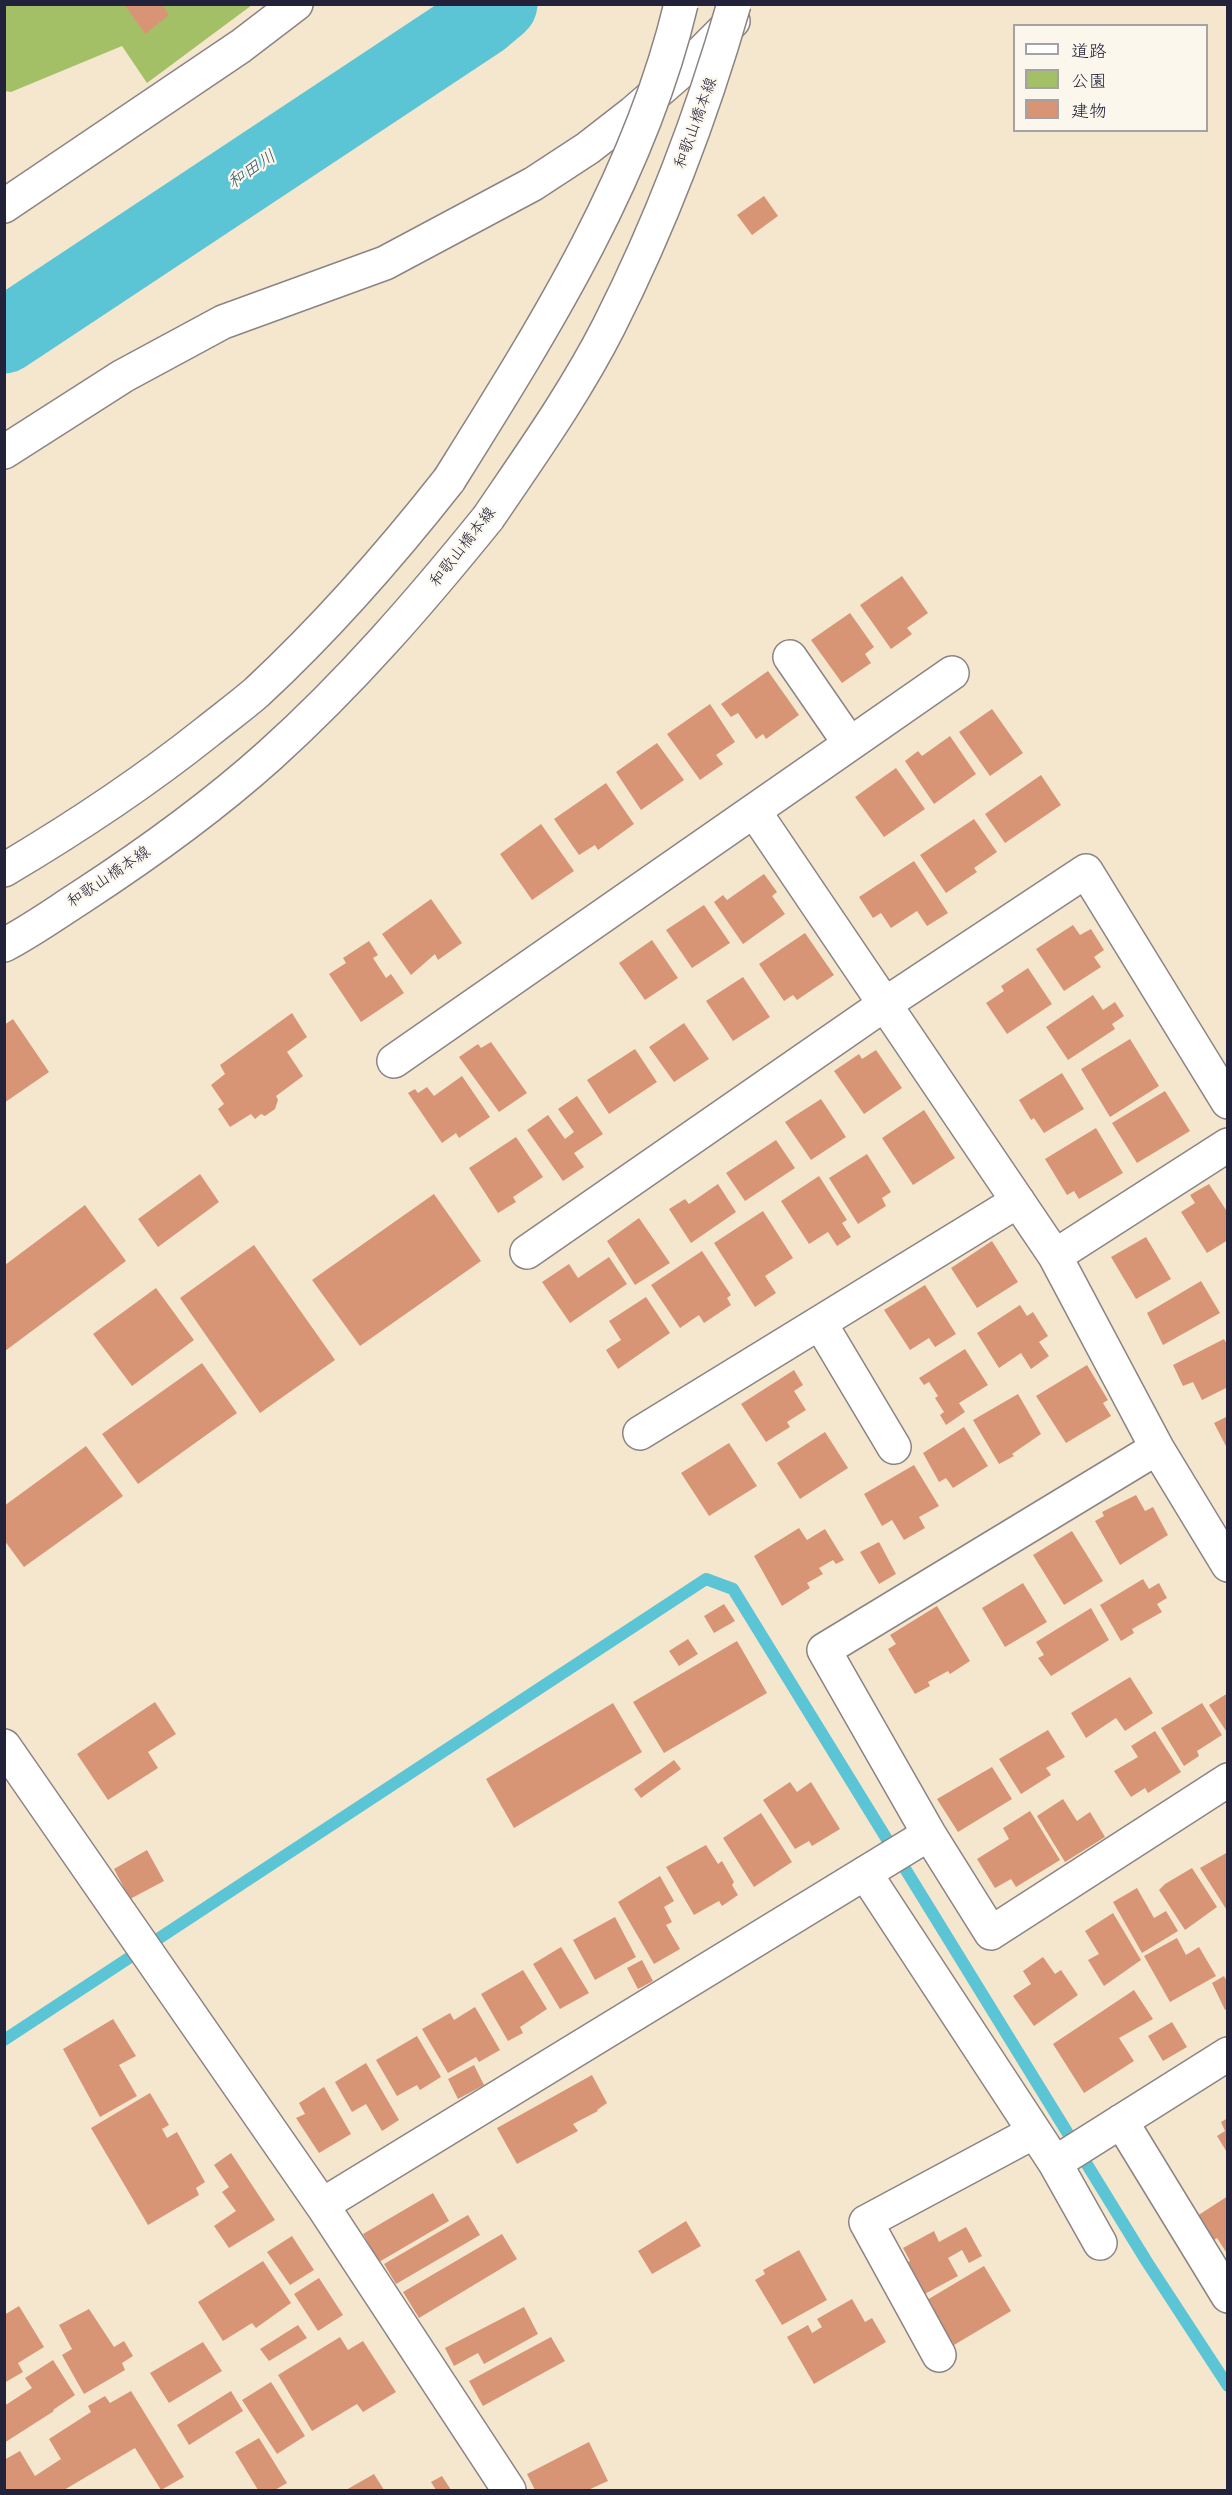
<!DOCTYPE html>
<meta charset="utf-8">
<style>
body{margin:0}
#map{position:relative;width:1232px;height:2495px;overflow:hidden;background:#f5e6ce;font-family:"Patrick Hand","Klee One",sans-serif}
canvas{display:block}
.frame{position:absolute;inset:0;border:6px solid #22223b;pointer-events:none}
.legend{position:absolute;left:1013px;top:24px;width:195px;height:108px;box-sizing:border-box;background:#fbf7ec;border:2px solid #a4a2a5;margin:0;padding:8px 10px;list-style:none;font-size:18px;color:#22223b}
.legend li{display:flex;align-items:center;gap:12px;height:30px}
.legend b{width:30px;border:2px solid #a4a2a5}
</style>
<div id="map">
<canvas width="1232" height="2495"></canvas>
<div class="frame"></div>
<ul class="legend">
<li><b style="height:8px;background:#fff"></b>道路</li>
<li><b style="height:16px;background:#a3c067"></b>公園</li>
<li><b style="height:16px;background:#d89575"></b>建物</li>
</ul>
</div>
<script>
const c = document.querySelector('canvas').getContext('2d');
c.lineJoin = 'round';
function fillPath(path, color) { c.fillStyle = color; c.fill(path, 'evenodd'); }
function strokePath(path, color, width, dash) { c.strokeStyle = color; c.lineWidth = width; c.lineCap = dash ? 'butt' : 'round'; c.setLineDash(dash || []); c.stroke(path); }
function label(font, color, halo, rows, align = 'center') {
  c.font = font + ' "Patrick Hand","Klee One",sans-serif'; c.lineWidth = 4.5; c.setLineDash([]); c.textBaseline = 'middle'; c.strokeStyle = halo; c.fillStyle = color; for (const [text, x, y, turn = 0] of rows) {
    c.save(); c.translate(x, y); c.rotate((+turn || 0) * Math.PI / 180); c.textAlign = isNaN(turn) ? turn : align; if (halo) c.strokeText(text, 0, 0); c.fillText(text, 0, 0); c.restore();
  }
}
fillPath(new Path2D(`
 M4 5H252L147 83 122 46 11 92 5 91Z`), '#a3c067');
strokePath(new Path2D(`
 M4 2040 706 1579 733 1589 1147 2262 1228 2386`), '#5bc5d5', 12);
strokePath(new Path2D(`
 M4 336 481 20 500 4`), '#5bc5d5', 75);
fillPath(new Path2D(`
 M124 4H162L169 15 145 34Z
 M764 196 778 216 752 235 737 215Z
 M902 576 928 613 907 628 912 634 891 649 860 605Z
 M850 613 874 647 865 654 871 663 842 683 811 640Z
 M768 671 799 715 766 739 763 734 756 739 738 713 731 717 721 704Z
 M710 704 735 742 716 755 723 764 700 780 667 734Z
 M992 709 1023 753 990 776 959 732Z
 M950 736 976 774 934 804 905 761 918 751 922 756Z
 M657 743 684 780 641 810 616 772Z
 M896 768 925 809 884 837 855 797Z
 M1041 775 1061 805 1005 843 985 814Z
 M606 783 634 824 598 850 595 845 579 855 554 819Z
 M974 819 997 852 974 868 977 872 946 893 920 855Z
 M541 824 574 871 532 900 500 854Z
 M914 861 948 913 927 926 917 911 891 928 881 913 873 918 859 897Z
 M764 874 777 892 772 896 785 914 743 944 714 902 723 895 727 900Z
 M431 899 462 943 438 960 435 954 411 975 382 934Z
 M704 905 730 943 692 968 666 930Z
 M1073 925 1080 935 1091 929 1104 950 1094 957 1101 967 1064 991 1036 949Z
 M805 933 834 975 797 1000 793 995 784 1001 759 964Z
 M652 940 678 978 645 1000 619 963Z
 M369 941 378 955 373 958 386 978 391 974 404 993 361 1022 329 974 346 963 343 958Z
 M1028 968 1052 1004 1007 1034 986 1003 1004 991 1001 986Z
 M743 977 770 1017 733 1041 706 1001Z
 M1093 995 1103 1010 1115 1002 1124 1016 1112 1024 1115 1029 1068 1060 1046 1027Z
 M292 1013 307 1037 287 1052 303 1076 276 1096 278 1100 275 1109 265 1116 261 1114 255 1119 251 1114 230 1127 218 1109 224 1104 211 1085 225 1074 220 1065Z
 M13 1019 49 1072 4 1103V1025Z
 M684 1023 709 1059 674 1082 649 1047Z
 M1130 1039 1159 1086 1110 1117 1081 1069Z
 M491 1042 527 1093 499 1112 459 1057 478 1044 481 1048Z
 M635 1049 657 1082 609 1114 587 1080Z
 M876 1050 902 1088 864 1114 834 1071 859 1054 862 1059Z
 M1062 1073 1084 1109 1044 1133 1034 1118 1031 1120 1019 1100Z
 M462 1076 490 1117 459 1138 456 1133 442 1143 408 1093 415 1089 418 1093 427 1087 434 1096Z
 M1165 1091 1190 1131 1137 1163 1112 1123Z
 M577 1096 603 1134 574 1153 584 1167 563 1181 527 1130 548 1115 565 1139 574 1132 558 1109Z
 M821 1099 846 1137 811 1160 785 1122Z
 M924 1110 955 1158 913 1185 882 1138Z
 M1096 1128 1123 1173 1079 1199 1074 1191 1067 1195 1045 1159Z
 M516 1137 543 1177 513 1197 516 1202 498 1213 469 1168Z
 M776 1140 795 1168 745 1201 726 1173Z
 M867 1154 891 1192 882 1198 886 1206 858 1224 829 1178Z
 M200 1174 219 1202 158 1247 138 1219Z
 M819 1176 847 1220 842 1223 851 1237 837 1246 828 1232 809 1244 781 1201Z
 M718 1184 736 1212 691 1243 669 1209 685 1199 689 1204Z
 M1209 1184 1228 1213V1240L1207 1253 1181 1212 1195 1203 1190 1195Z
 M434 1194 481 1261 360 1346 312 1280Z
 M85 1205 126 1261 5 1351V1265Z
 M763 1211 793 1258 765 1276 776 1293 755 1307 714 1243Z
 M639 1218 670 1263 635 1285 607 1241Z
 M1146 1237 1171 1279 1136 1299 1111 1257Z
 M992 1241 1018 1282 977 1308 951 1268Z
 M254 1245 335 1360 260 1413 180 1298Z
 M702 1251 731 1295 727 1298 731 1305 704 1323 699 1315 680 1328 651 1285Z
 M609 1257 627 1284 570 1323 542 1282 569 1264 578 1278Z
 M1201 1281 1220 1313 1163 1345 1147 1313Z
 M925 1285 956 1334 935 1347 929 1338 910 1350 884 1310Z
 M156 1288 194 1340 132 1386 93 1334Z
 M646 1297 670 1333 618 1369 606 1350 621 1340 609 1321Z
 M1020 1305 1027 1316 1033 1312 1048 1336 1039 1342 1049 1356 1031 1369 1021 1353 999 1368 977 1333Z
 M1224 1339 1228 1346V1387L1202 1400 1193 1382 1183 1386 1173 1365Z
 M965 1349 988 1385 959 1403 965 1412 946 1425 940 1415 944 1412 935 1398 938 1396 929 1382 924 1385 919 1378Z
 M202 1363 237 1413 138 1484 102 1434Z
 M1087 1365 1108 1400 1103 1403 1111 1416 1066 1443 1036 1396Z
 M794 1370 803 1385 794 1391 806 1410 787 1422 790 1427 766 1442 741 1404Z
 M1018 1394 1041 1434 1012 1454 1014 1456 999 1464 973 1420Z
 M1228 1416V1450L1214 1423Z
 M964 1427 988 1466 953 1488 946 1478 939 1482 923 1453Z
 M825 1432 848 1468 800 1499 777 1463Z
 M729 1443 757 1486 709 1516 681 1473Z
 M86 1446 123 1496 24 1567 4 1540V1506Z
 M914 1465 939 1506 919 1517 925 1528 904 1540 892 1520 882 1526 864 1494Z
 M1136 1495 1145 1511 1153 1507 1168 1535 1120 1565 1095 1521 1104 1516 1102 1512Z
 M799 1528 807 1540 825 1529 844 1560 836 1564 833 1560 819 1568 823 1574 807 1583 810 1588 782 1606 754 1556Z
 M1072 1531 1103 1581 1064 1605 1033 1555Z
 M879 1542 896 1574 879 1584 860 1552Z
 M1143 1579 1149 1589 1159 1583 1167 1598 1157 1604 1162 1612 1132 1629 1134 1633 1121 1641 1100 1605Z
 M1023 1583 1047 1622 1005 1647 982 1608Z
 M724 1604 735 1621 714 1633 704 1616Z
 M937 1606 970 1661 950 1674 948 1671 928 1682 930 1686 915 1694 888 1649 896 1644 890 1635Z
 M1091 1608 1109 1640 1051 1676 1038 1658 1044 1655 1036 1642Z
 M688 1639 698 1654 679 1666 669 1651Z
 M737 1641 767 1693 664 1753 633 1702Z
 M1130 1677 1153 1713 1125 1731 1116 1718 1086 1738 1071 1713Z
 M1228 1693V1734L1209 1705Z
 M155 1702 176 1734 148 1752 158 1768 108 1800 77 1754Z
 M613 1703 642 1752 514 1828 486 1779Z
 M1202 1703 1222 1735 1197 1751 1199 1756 1184 1766 1161 1728Z
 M1048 1730 1065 1757 1046 1768 1051 1775 1021 1794 999 1759Z
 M1155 1731 1181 1772 1148 1793 1145 1788 1131 1797 1114 1771 1138 1757 1131 1746Z
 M674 1760 681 1769 641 1798 634 1789Z
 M992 1767 1012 1799 958 1832 937 1799Z
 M790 1782 797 1792 811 1782 840 1829 812 1846 809 1841 795 1849 763 1800Z
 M1063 1799 1077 1821 1090 1812 1105 1837 1065 1862 1037 1816Z
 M1030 1811 1060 1860 1016 1887 1011 1879 995 1888 977 1859 1009 1839 1003 1828Z
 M761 1813 792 1862 754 1887 723 1838Z
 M706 1845 718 1864 722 1861 734 1882 732 1885 738 1895 722 1906 719 1901 694 1915 666 1867Z
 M147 1850 164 1881 130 1899 114 1869Z
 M1228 1852V1912L1200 1868Z
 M1192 1868 1217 1907 1185 1930 1159 1890 1165 1884Z
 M660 1876 674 1901 664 1907 672 1922 666 1925 680 1949 654 1964 618 1902Z
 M1137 1888 1154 1918 1166 1911 1178 1931 1142 1953 1113 1902Z
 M1113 1913 1141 1960 1104 1986 1088 1960 1099 1954 1085 1931Z
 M615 1917 636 1957 595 1980 573 1940Z
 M1177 1938 1186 1955 1199 1947 1216 1976 1170 2002 1144 1956Z
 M561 1947 589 1993 560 2009 533 1964Z
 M1043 1957 1055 1974 1061 1970 1078 1995 1034 2026 1013 1996 1031 1984 1023 1971Z
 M642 1960 653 1981 638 1989 627 1968Z
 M523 1970 547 2009 520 2027 523 2033 508 2041 481 1994Z
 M1224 1976 1228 1983V2008L1225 2010 1212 1983Z
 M1134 1990 1153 2019 1119 2038 1134 2061 1084 2093 1053 2044Z
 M475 2007 500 2050 479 2062 476 2057 448 2073 422 2029 450 2013 454 2020Z
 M113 2019 136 2056 119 2065 137 2096 100 2117 63 2049Z
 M1172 2022 1187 2047 1163 2061 1148 2036Z
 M417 2036 441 2077 420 2090 417 2085 397 2096 376 2060Z
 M366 2063 399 2120 382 2131 366 2104 352 2112 335 2082Z
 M474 2065 484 2085 458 2099 448 2079Z
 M592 2075 607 2103 597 2110 598 2111 573 2124 578 2131 517 2164 497 2128Z
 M324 2087 351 2134 319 2153 296 2118 305 2114 299 2103Z
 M150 2093 169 2125 162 2129 167 2138 177 2132 205 2182 196 2188 199 2195 148 2225 91 2128Z
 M1228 2118V2154L1217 2136 1225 2131 1221 2122Z
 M231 2153 275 2220 229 2248 214 2226 236 2211 222 2192 229 2187 214 2165Z
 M433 2193 449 2221 379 2262 363 2234Z
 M1228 2196V2255L1217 2238 1210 2243 1194 2218Z
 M468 2215 480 2235 396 2284 384 2264Z
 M686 2221 701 2246 652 2274 638 2251Z
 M966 2227 982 2256 969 2263 962 2250 948 2258 958 2276 921 2296 904 2264 910 2261 903 2248 934 2231 939 2242Z
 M502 2234 517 2259 419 2318 403 2292Z
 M292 2236 314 2270 290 2285 267 2252Z
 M799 2250 827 2300 782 2325 755 2280 765 2274 763 2270Z
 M263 2261 291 2303 256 2328 252 2323 223 2341 198 2302Z
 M984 2266 1011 2311 954 2345 927 2300Z
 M319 2278 343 2315 318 2331 294 2294Z
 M852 2299 865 2322 872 2318 886 2342 814 2384 787 2337 808 2325 812 2333 822 2327 817 2319Z
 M19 2306 44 2347 18 2363 23 2372 4 2383V2315Z
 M524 2307 538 2334 484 2364 478 2353 454 2366 445 2348Z
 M89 2309 114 2347 124 2341 133 2356 122 2363 125 2370 84 2394 62 2355 72 2349 59 2325Z
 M298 2325 307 2338 269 2361 260 2349Z
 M340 2337 348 2350 363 2341 396 2392 363 2412 357 2404 312 2431 278 2375Z
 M551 2337 565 2361 483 2406 469 2381Z
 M203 2342 222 2371 169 2403 150 2373Z
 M53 2360 75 2395 53 2410 54 2411 4 2443V2406L32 2388 25 2378Z
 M271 2382 305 2436 277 2454 242 2400Z
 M131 2391 184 2477 161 2490 135 2448 64 2490H4V2460L20 2451 35 2476 61 2459 49 2439 91 2412 88 2406 105 2396 110 2403Z
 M231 2391 243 2411 189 2445 177 2425Z
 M259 2438 287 2483 275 2490H258L235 2452Z
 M589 2442 608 2481 588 2490H535L527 2474Z
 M374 2474 384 2490H346Z
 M442 2476 451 2490H436L431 2482Z`), '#d89575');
const street = new Path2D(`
 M4 206 241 46 296 4
 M4 452 123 376 223 322 385 263 533 184 588 148 633 113 693 61 733 21
 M790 657 850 744
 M754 811 1055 1256 1157 1448 1228 1565
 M394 1061 952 673
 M527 1252 885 1004 1086 871 1228 1102
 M1055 1256 1228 1145
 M820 1323 894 1447
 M640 1433 1018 1201
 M1157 1448 824 1650 929 1834 991 1933 1228 1780
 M4 1746 322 2205 509 2490
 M865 1873 1055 2163 1100 2243
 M1121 2121 1228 2296
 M1055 2163 1228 2054
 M322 2205 929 1834
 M939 2355 866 2222 1034 2132`);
const primary = new Path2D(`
 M4 870C75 828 143 783 207 732 223 719 241 706 257 692 327 627 390 555 449 480
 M4 945C31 931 56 913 81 897 147 854 211 808 270 755 350 683 420 602 488 518`);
strokePath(street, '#8c8484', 36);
strokePath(primary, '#8c8484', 36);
strokePath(street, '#fff', 33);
strokePath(primary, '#fff', 33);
const primaryBridge = new Path2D(`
 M449 480C542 331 640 177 681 4
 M488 518C530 456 575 393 609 326 661 223 702 115 734 4`);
strokePath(primaryBridge, '#8c8484', 36, []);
strokePath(primaryBridge, '#fff', 33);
label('16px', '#22223b', '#fbf7ec', [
 ["和歌山橋本線",696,123,-70],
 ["和歌山橋本線",463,547,-52],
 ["和歌山橋本線",109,877,-34]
]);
label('italic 18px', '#365b71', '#fbf7ec', [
 ["和田川",252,170,-34]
]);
</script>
